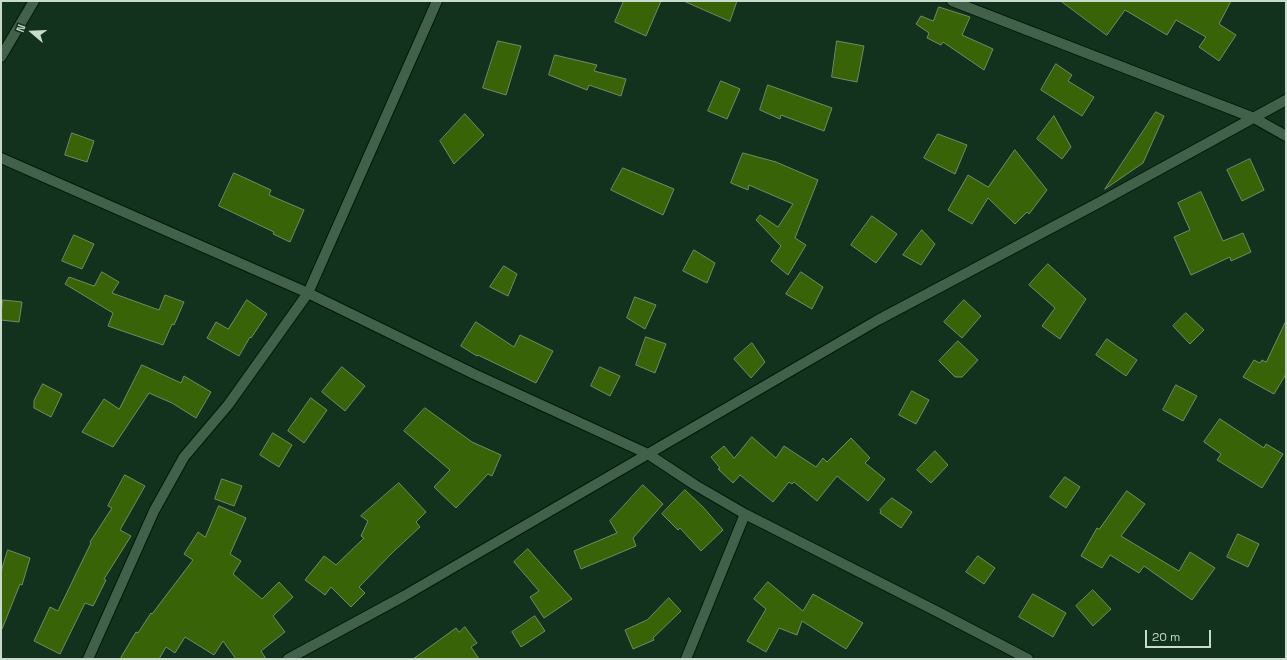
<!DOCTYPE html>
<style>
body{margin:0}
#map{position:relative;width:1287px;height:660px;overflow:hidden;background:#13321d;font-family:"Space Grotesk",sans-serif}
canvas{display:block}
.frame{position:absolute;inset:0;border:2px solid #c9dbcd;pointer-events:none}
.north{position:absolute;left:12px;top:12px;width:40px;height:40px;-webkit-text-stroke:3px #13321d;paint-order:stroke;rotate:289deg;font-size:11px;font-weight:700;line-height:16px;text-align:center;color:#c9dbcd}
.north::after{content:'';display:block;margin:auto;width:14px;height:18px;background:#c9dbcd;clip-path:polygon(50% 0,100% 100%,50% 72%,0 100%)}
.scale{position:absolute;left:1145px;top:630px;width:66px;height:18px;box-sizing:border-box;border:2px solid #c9dbcd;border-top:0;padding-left:5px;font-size:12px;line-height:14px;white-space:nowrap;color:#c9dbcd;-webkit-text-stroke:3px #13321d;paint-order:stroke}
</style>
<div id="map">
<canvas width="1287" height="660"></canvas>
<div class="frame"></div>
<div class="north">N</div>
<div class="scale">20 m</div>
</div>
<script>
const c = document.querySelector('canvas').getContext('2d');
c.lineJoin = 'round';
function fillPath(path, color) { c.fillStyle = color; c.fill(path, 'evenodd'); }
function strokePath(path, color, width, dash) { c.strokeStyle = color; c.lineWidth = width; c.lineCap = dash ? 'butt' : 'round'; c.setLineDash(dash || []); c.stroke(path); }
const building = new Path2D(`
 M624 1H661L646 36 615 22Z
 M684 1H737L730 21Z
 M1061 1H1231L1219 24 1236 35 1219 61 1199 47 1206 37 1176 20 1167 35 1125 10 1107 35Z
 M939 7 970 17 962 35 993 49 984 70 943 42 941 45 927 38 929 33 916 24 921 16 933 21Z
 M498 41 521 46 506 95 483 88Z
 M837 41 864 46 857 82 832 77Z
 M555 55 597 65 594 71 626 79 621 96 589 85 587 90 549 75Z
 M1056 64 1072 75 1068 81 1094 97 1082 116 1041 90Z
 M721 81 740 89 727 119 708 111Z
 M768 85 832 108 824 131 781 115 780 119 760 110Z
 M1156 112 1164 116 1143 163 1105 189Z
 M465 114 484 135 454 164 440 141Z
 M1054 116 1071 147 1062 159 1037 139Z
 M72 133 94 141 87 162 65 155Z
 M938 134 967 145 955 174 924 158Z
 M1015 150 1047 190 1029 214 1027 212 1015 224 988 198 972 224 948 210 968 175 988 187Z
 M743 153 776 162 818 180 795 238 806 245 788 275 771 261 781 246 756 220 760 215 778 227 793 204 749 185 748 190 731 183Z
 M1250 159 1264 190 1242 201 1227 170Z
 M623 168 674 189 663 215 611 190Z
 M234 173 271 190 269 195 304 210 290 242 273 234 274 232 219 206Z
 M1201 192 1223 241 1243 233 1251 252 1231 261 1230 257 1191 275 1174 237 1190 230 1178 203Z
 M872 216 897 234 876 263 851 245Z
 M922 230 935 244 921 265 903 255Z
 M74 235 94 244 82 269 62 261Z
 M694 250 715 263 707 283 683 271Z
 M1048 264 1086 299 1060 339 1042 326 1055 308 1029 285Z
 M504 266 517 274 508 296 490 287Z
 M102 272 119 282 112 293 159 310 165 295 184 302 174 325 172 324 163 345 108 326 113 313 65 284 69 277 94 286Z
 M801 272 823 287 812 309 786 294Z
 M635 297 656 305 645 329 627 318Z
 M3 300 22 302 19 322 1 320Z
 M247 300 267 314 251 338 250 337 239 356 207 338 216 322 228 329Z
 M964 300 981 316 962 338 944 322Z
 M1186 313 1204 330 1190 344 1173 326Z
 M1286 321V374L1274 394 1243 377 1254 360 1260 363 1262 360 1266 362Z
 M476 322 514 347 520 335 553 351 536 383 478 355 477 356 461 346Z
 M646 337 666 344 655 373 636 365Z
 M1107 339 1137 360 1126 376 1096 355Z
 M958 341 978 360 962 377H955L939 361Z
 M752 343 765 362 751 378 734 359Z
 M142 365 181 383 184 376 211 392 196 418 172 403 149 393 113 447 82 432 104 399 119 409Z
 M342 367 365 386 345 411 322 392Z
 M600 367 620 376 610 396 591 386Z
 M43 384 62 394 51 417 34 408V401Z
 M1176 385 1197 396 1183 421 1163 410Z
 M912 391 929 400 916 424 899 415Z
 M311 398 327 410 304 443 288 431Z
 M425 408 472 442 501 455 492 476 488 474 456 508 434 487 450 470 404 431Z
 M1220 419 1264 448 1266 444 1283 454 1262 488 1217 460 1221 454 1204 442Z
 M273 433 292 445 279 467 260 455Z
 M752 437 776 458 784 446 816 467 823 458 827 462 851 438 870 458 865 463 885 479 868 501 837 476 817 501 794 482 792 484 789 482 773 502 740 475 733 483 718 469 720 468 711 457 724 446 734 458Z
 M935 451 948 465 931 483 917 470Z
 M125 475 145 486 120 530 131 536 104 579 106 580 93 606 85 603 60 654 34 641 50 607 58 611 91 543 90 542 112 508 108 506Z
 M1065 477 1080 487 1066 508 1050 497Z
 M222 479 242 486 234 506 215 499Z
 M399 483 426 512 416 522 420 527 393 552 359 587 365 593 351 607 331 587 325 595 305 580 324 556 336 565 364 538 361 536 368 521 361 516Z
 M643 485 663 504 633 538 636 546 581 569 574 551 617 533 610 521Z
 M685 490 703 507 723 530 701 551 680 528 678 530 662 514Z
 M1127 491 1145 504 1121 536 1179 571 1190 552 1215 568 1192 600 1144 566 1139 573 1110 555 1102 568 1081 556 1097 528 1099 529Z
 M892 498 912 512 901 528 880 513 881 511 880 510Z
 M219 506 246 518 230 554 241 561 233 574 262 599 279 582 293 597 273 616 285 632 261 651 266 659H236L223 641 214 655 185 637 175 653 166 647 159 659H120L136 632 138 633 151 613 152 614 193 560 184 554 198 532 205 537Z
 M1238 534 1259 544 1248 567 1227 557Z
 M528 549 572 599 544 618 530 597 539 591 514 562Z
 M8 550 30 558 22 585 20 584 2 629H1V572Z
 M978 556 995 568 984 584 966 572Z
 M768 582 803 611 813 594 863 623 846 649 802 621 797 635 779 628 766 652 747 641 766 609 754 599Z
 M1093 590 1111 609 1093 626 1076 606Z
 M1033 594 1066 613 1053 637 1019 617Z
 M669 598 681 611 653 638 654 640 633 649 625 630 647 620Z
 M535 616 545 631 521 647 512 632Z
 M465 627 477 643 471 647 479 659H413L456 628 459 632Z`);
fillPath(building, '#386307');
strokePath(building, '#758968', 1);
const minor = new Path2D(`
 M952 1 1254 118 1286 136
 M1 57 34 1
 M1 158 308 293 474 374 648 454 695 485 745 514 938 612 1028 659
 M88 659 154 511 184 457 228 405 308 293 437 1
 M288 659 404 596 878 320 1100 202 1286 100
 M686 659 745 514`);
strokePath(minor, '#001907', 12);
strokePath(minor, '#41614a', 10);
</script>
